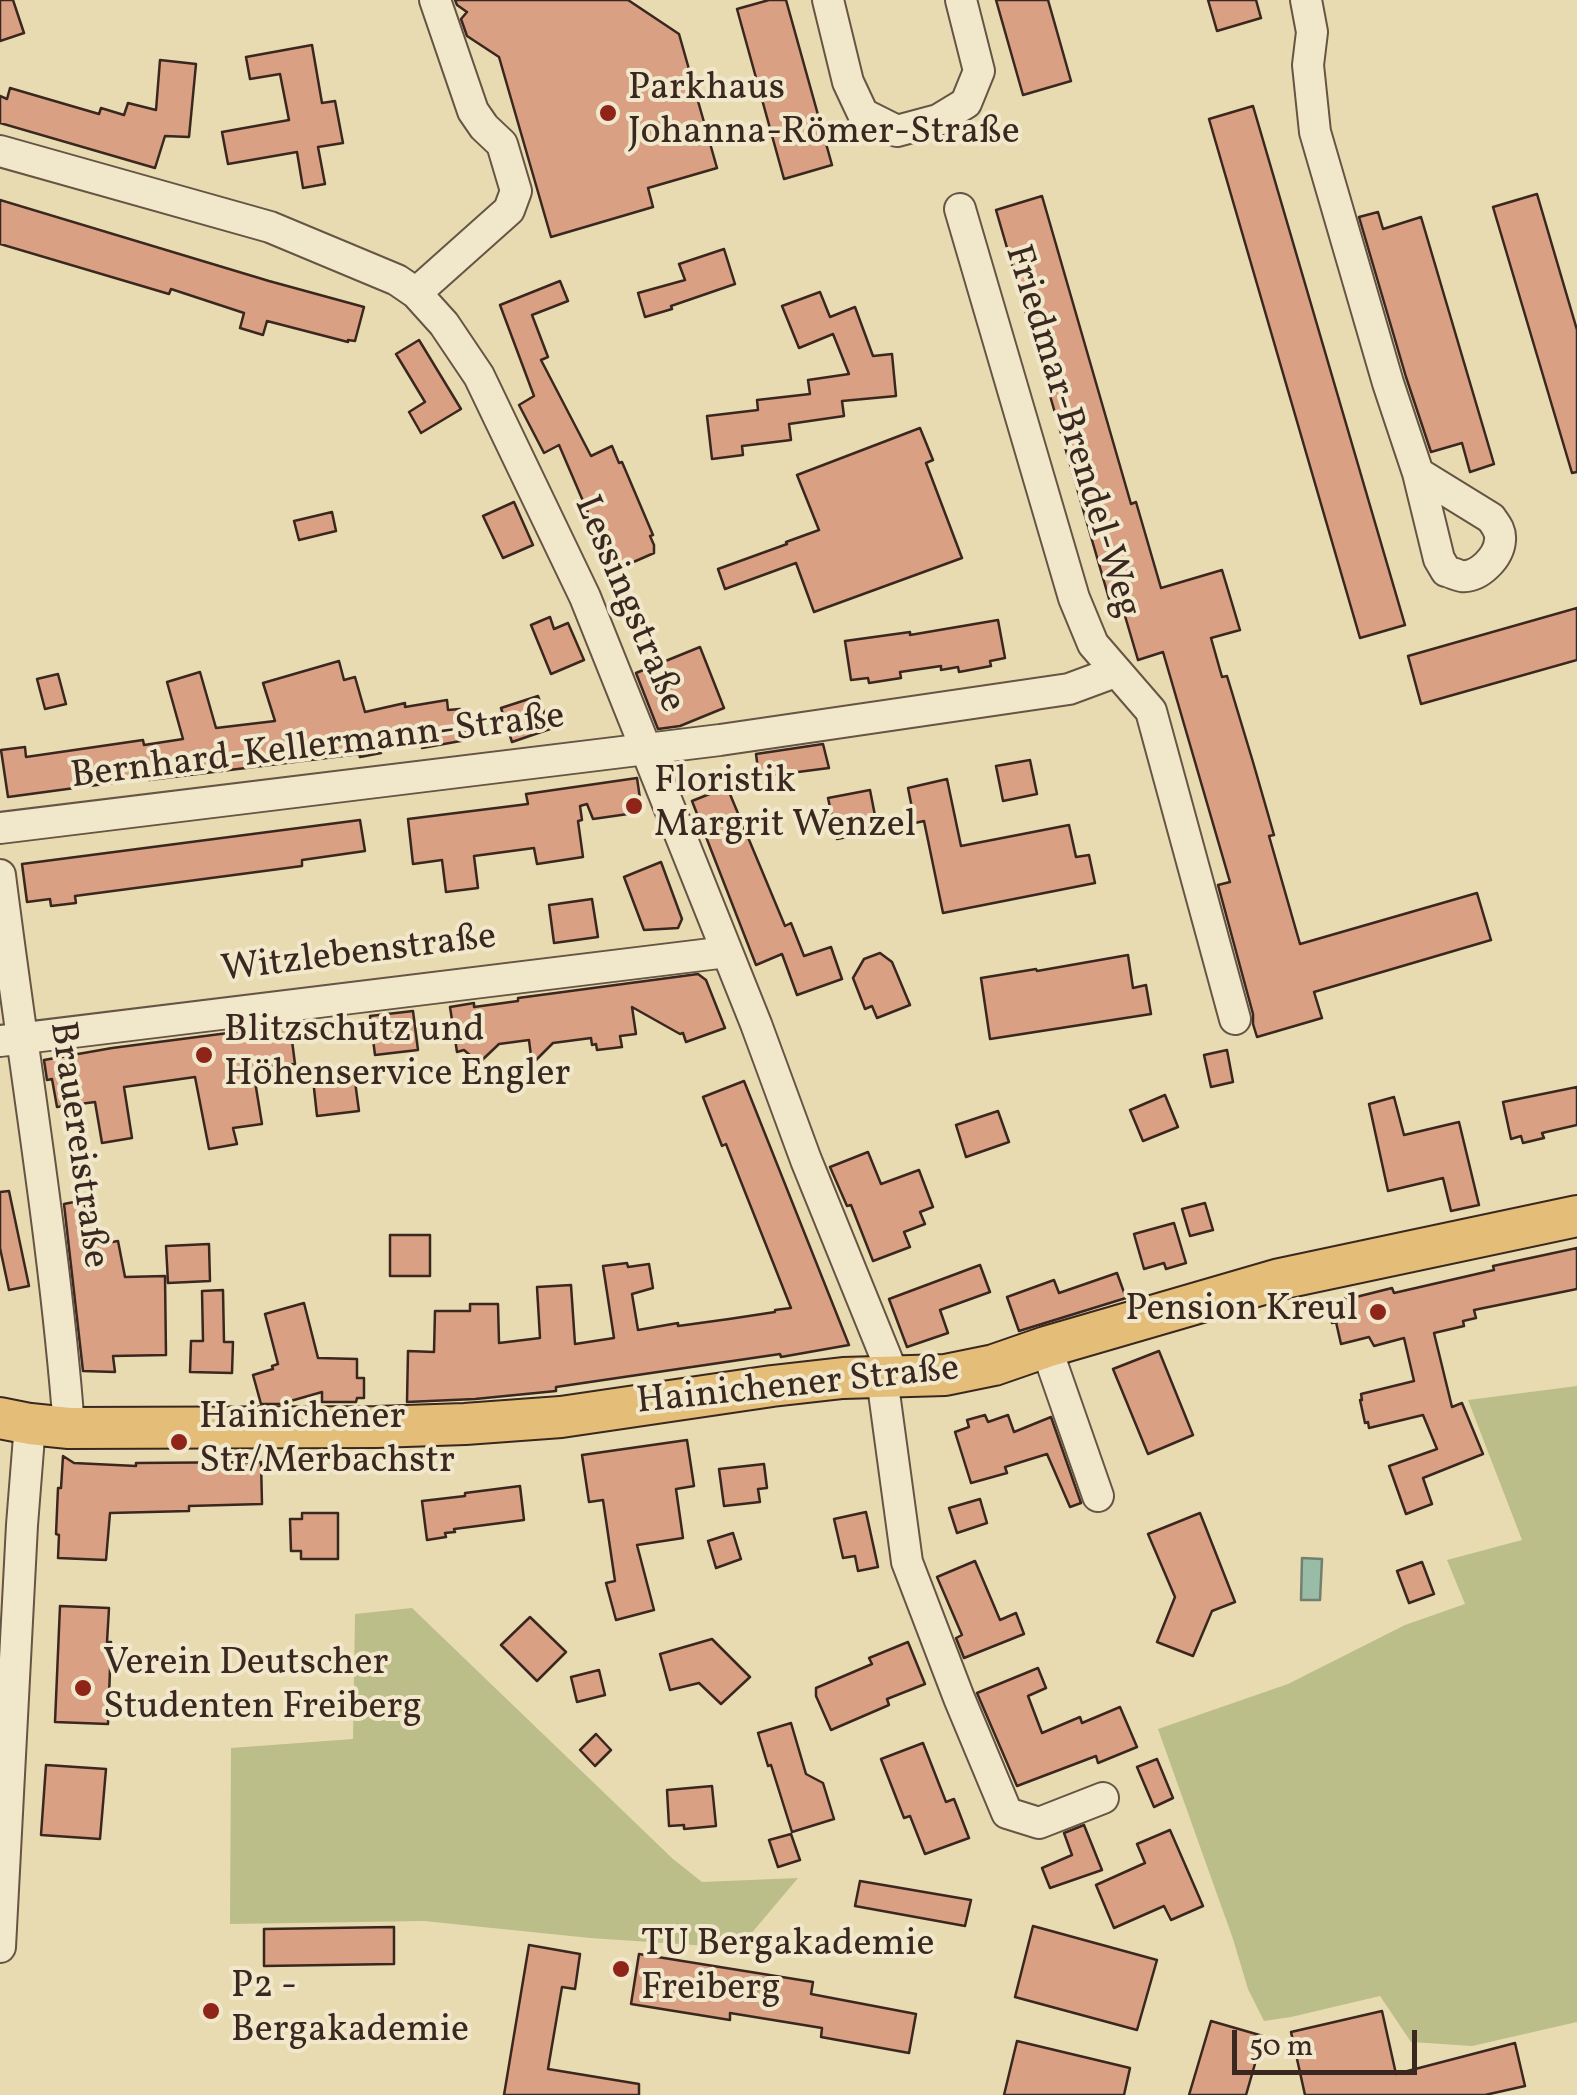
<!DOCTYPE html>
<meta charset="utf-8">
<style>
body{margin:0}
#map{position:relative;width:1577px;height:2095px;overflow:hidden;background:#e9dbb1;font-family:Vollkorn,serif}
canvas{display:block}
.scale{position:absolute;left:1232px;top:2030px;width:185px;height:45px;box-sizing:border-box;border:5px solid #3a271f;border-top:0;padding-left:12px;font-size:30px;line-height:35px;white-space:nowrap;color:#3a271f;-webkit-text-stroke:8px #f1e8cc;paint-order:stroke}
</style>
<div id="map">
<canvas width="1577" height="2095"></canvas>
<div class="scale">50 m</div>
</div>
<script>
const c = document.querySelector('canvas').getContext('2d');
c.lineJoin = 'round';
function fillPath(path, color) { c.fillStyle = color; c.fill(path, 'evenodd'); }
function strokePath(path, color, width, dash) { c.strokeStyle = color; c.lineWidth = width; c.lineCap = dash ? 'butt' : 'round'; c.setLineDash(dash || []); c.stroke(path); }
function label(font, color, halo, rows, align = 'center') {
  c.font = font + ' Vollkorn,serif'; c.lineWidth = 8; c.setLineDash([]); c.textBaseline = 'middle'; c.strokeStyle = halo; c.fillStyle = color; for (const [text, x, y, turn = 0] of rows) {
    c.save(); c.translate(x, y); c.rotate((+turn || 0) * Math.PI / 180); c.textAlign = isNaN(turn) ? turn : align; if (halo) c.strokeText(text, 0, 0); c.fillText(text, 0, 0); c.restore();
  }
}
fillPath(new Path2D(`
 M1577 1386V2022L1472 2046 1411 2042 1380 1996 1291 2017 1264 2021 1248 1989 1233 1939 1158 1729 1288 1684 1405 1625 1465 1604 1447 1560 1522 1540 1468 1400Z
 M412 1608 673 1859 702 1882 798 1878 739 1948 590 1938 424 1921 230 1924 231 1748 353 1739 355 1614Z`), '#bbbe88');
const water = new Path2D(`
 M1302 1558 1322 1559 1320 1600H1301Z`);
fillPath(water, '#99bca6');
strokePath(water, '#738070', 2.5);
const building = new Path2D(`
 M0 0H13L24 33 0 41Z
 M455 0H628L679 34 717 168 648 188 653 207 551 237 499 57 467 36 461 19 467 12 457 5Z
 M769 0H786L832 165 784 179 737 9Z
 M996 0H1048L1071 81 1023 95Z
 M1208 0H1256L1261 18 1217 31Z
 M312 45 322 103 335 101 343 143 318 147 325 184 303 188 297 152 228 164 222 132 289 120 280 74 250 79 246 57Z
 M160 60 196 64 189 137 165 136 155 168 0 123V96L7 99 10 88 99 114 101 108 124 115 128 103 156 110Z
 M1253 106 1405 625 1360 638 1209 119Z
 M1537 194 1577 330V472L1572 473 1493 207Z
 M1042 196 1131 504 1136 502 1161 588 1222 570 1240 630 1211 638 1222 677 1227 676 1253 762 1274 835 1269 836 1300 944 1477 893 1491 940 1314 992 1322 1018 1257 1037 1253 1024V1014L1218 885 1230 882 1163 652 1138 660 1120 599 1110 602 996 210Z
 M0 200 269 281 364 307 355 341 348 340V342L267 321 263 335 240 328 244 313 171 289 169 294 0 244Z
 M1378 212 1383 229 1421 217 1494 464 1470 472 1462 443 1431 452 1406 377 1359 217Z
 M724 249 735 284 671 306 672 309 645 317 638 293 685 280 679 264Z
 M560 281 568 301 532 315 548 357 541 360 591 456 612 446 619 463 622 462 653 535 650 536 654 545V553L613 571 559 445 544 453 519 405 534 396 500 305Z
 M820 292 830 317 855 307 873 356 892 354 896 396 842 401 844 416 789 424 791 440 742 446 743 455 712 459 707 416 758 410 757 400 810 394 808 380 849 374 833 334 799 348 782 306Z
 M419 340 461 409 421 433 409 412 425 402 396 354Z
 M920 428 933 460 926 463 962 558 814 612 796 563 725 589 718 569 787 544 786 542 819 530 797 475Z
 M514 502 533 545 503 558 483 516Z
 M332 512 336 531 299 540 294 521Z
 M1577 608V660L1421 704 1408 656Z
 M550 617 554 629 568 623 584 660 551 674 531 625Z
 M998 620 1005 658 990 661 991 666 959 672 958 667 941 670V666L900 672 901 678 869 683 868 678 851 680 845 641 910 632V635Z
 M700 647 724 708 680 726 658 729 636 673Z
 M339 661 344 680 355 677 365 712 405 703V707L447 700 448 710 460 709 466 740 422 748 421 739 380 748 381 753 360 757 359 754 149 780V778L8 797 1 750 25 747 26 757 143 740 144 745 183 739 167 682 200 672 216 728 275 721 263 683Z
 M58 674 66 704 45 709 37 679Z
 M538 696 550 729 512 742 501 708Z
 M823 744 829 768 759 777 756 754Z
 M1030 760 1037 794 1003 801 996 766Z
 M637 778 642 812 593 819 587 804 580 806 582 820 578 821 583 857 537 864 534 848 474 856 478 888 446 892 442 860 413 864 408 819 528 804 526 794Z
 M947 779 961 846 1069 825 1076 857 1089 855 1095 883 943 913 924 821 915 823 908 788Z
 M727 787 785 926 791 923 804 956 831 947 842 979 797 995 782 954 756 965 692 801Z
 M870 790 878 831 837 839 828 798Z
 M360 820 365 851 302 860V866L75 896 76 903 51 906 50 899 27 902 22 864Z
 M661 862 682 919 678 928 644 930 624 877Z
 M592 899 598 937 554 943 549 905Z
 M880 953 892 962 910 1005 877 1018 872 1006 865 1009 853 978 864 959Z
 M1128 955 1133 988 1146 985 1151 1014 990 1039 981 978 1036 969 1037 971Z
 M698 974 706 980 725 1028 686 1042 683 1033 680 1034 632 1007 636 1034 620 1036 622 1047 597 1050 596 1044 592 1045 591 1038 553 1043 532 1064 529 1040 499 1044 479 1063 464 1050 457 1052 450 1007 474 1003V1007L518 1001V998Z
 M413 1011 418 1050 375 1055 370 1016Z
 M290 1025 295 1064 253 1069 262 1124 233 1128 237 1144 209 1149 195 1077 124 1087 132 1138 102 1143 95 1102 57 1107 52 1079 47 1080 44 1060 112 1048Z
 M1227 1050 1233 1082 1211 1087 1204 1055Z
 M354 1074 359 1111 317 1116 313 1079Z
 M744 1081 849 1345 781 1357 780 1354 556 1387V1391L475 1399 407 1402 408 1351 434 1352 435 1311H470V1304H498L499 1343 540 1338 537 1287 571 1285 575 1344 614 1338 603 1266 627 1263 628 1267 649 1264 653 1288 632 1294 638 1330 678 1323V1326L729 1319 775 1312V1310L791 1308 726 1144 722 1146 703 1097Z
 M1577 1087V1125L1542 1133 1544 1138 1523 1143 1521 1136 1511 1139 1503 1102Z
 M1165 1095 1178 1127 1143 1141 1130 1110Z
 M1394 1097 1404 1135 1459 1122 1479 1205 1451 1211 1443 1178 1388 1191 1369 1104Z
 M998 1111 1009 1142 966 1157 956 1125Z
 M868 1152 881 1184 919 1170 933 1207 920 1212 925 1224 904 1232 910 1247 873 1261 851 1205 847 1206 830 1167Z
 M9 1191 29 1286 9 1290 0 1248V1192Z
 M84 1200 87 1216 96 1214 100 1244 118 1241 125 1277 165 1276 166 1355 113 1356 115 1372 83 1371 64 1204Z
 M1205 1203 1213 1230 1190 1236 1182 1209Z
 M1174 1223 1186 1263 1166 1269 1164 1263 1144 1269 1134 1234Z
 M390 1235H430V1276H390Z
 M209 1244 210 1281 168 1283 166 1246Z
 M1577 1248V1289L1474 1310 1476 1318 1463 1321 1464 1326 1434 1333 1452 1407 1462 1403 1483 1454 1423 1478 1432 1504 1406 1514 1389 1466 1437 1449 1423 1415 1369 1428 1368 1422 1365 1423 1360 1400H1362L1361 1394 1414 1381 1404 1338 1374 1346 1369 1337 1341 1344 1336 1322 1332 1323 1327 1304 1351 1296 1352 1298 1392 1288 1394 1293 1494 1270 1493 1266Z
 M980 1265 990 1292 940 1310 948 1333 907 1347 889 1299Z
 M1117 1273 1126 1298 1019 1331 1007 1297 1054 1280 1059 1293Z
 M223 1290 224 1342H233L232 1373 190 1372 191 1341H203L202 1291Z
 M304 1303 318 1358 357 1359V1378H364V1398H357L356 1402H322V1392L280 1404H261L253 1375 273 1369 272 1366 278 1364 265 1314Z
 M1159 1351 1193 1435 1148 1454 1113 1369Z
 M985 1415 988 1422 1008 1415 1014 1432 1051 1417 1081 1503 1070 1507 1047 1454 1005 1467 1007 1473 971 1483 955 1432 969 1427 967 1420Z
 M687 1440 694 1486 676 1489 683 1538 637 1545 654 1610 616 1620 606 1583 615 1581 603 1500 589 1502 582 1455Z
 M63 1456 74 1463 136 1466V1463L261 1462 262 1504 189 1506V1511L110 1513 106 1560 58 1558 59 1535 56 1534 58 1488H61Z
 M764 1464 767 1488 758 1489 760 1502 724 1506 719 1469Z
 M520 1486 524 1520 454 1529 455 1532 445 1533 446 1537 427 1540 422 1501 465 1496V1493Z
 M980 1499 987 1523 957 1533 949 1508Z
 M866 1512 878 1567 858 1571 855 1556 843 1558 834 1519Z
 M302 1513H338V1559H301V1551H291L290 1519H302Z
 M1200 1513 1235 1602 1212 1611 1193 1656 1157 1642 1175 1597 1148 1534Z
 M733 1533 741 1559 716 1568 708 1541Z
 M975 1561 1000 1620 1016 1613 1024 1634 964 1658 956 1638 962 1635 937 1577Z
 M1422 1562 1434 1594 1409 1603 1397 1571Z
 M60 1606 109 1608 107 1642H111L108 1724 55 1722Z
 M530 1617 566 1652 537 1681 501 1645Z
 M712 1639 750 1677 721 1704 699 1683 670 1690 660 1654Z
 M908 1642 925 1684 887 1699 889 1705 831 1730 816 1696V1688L872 1664 869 1658Z
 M1038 1668 1046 1688 1028 1696 1042 1733 1080 1717 1082 1723 1120 1707 1137 1747 1098 1763 1096 1756 1017 1786 977 1693Z
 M599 1670 605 1695 577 1702 571 1677Z
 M791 1723 806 1774 823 1783 834 1819 792 1832 771 1765 768 1766 758 1733Z
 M596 1734 611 1750 595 1766 580 1750Z
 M923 1743 946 1802 954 1799 969 1838 925 1854 910 1816 904 1818 881 1759Z
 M1157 1759 1173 1798 1154 1807 1137 1767Z
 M46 1765 106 1769 100 1839 41 1835Z
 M712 1786 716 1826 684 1829V1825L669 1826 667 1790Z
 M1084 1825 1102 1870 1050 1888 1042 1868 1072 1855 1064 1833Z
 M1170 1830 1203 1906 1171 1920 1164 1906 1114 1928 1096 1885 1145 1863 1137 1844Z
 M791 1834 800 1860 778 1867 769 1840Z
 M860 1881 971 1900 965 1926 855 1906Z
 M1033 1926 1157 1960 1137 2030 1015 1997Z
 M394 1927V1964L264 1966V1929Z
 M529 1945 580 1954 575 1989 562 1987 548 2069 639 2084V2095H504Z
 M639 1954 813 1982 811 1994 916 2014 909 2053 821 2037 822 2028 730 2013V2020L631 2004Z
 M1382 2011 1396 2074 1515 2043 1525 2086 1485 2095H1305L1291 2032Z
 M1211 2021 1263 2036 1246 2095H1189Z
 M1017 2041 1130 2068 1124 2095H1004Z`);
fillPath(building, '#d9a083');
strokePath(building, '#3a271f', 2.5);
const minor = new Path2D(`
 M828 0 848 82 863 114 897 131 938 120 966 103 979 71 961 0
 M1306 0 1312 32 1308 65 1315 132 1388 383 1418 473 1439 559 1446 571C1447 571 1460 576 1461 576 1479 578 1499 557 1500 540 1501 531 1496 525 1491 518L1418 473
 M0 151 270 227 397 280 416 293 444 324 479 376 585 597 756 1024 806 1160 894 1377
 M960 209 1074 598 1093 644 1151 711 1235 1019
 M416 293 509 210 516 191 502 144 484 127 473 111 435 0
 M0 828 720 740 1069 689 1115 672
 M0 875C23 1059 55 1243 69 1428
 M0 1041 727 952
 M1046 1347 1098 1496
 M882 1378 907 1562 959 1698 1007 1813 1039 1823 1103 1798
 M0 1947 22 1525 30 1424`);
const major = new Path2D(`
 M0 1418 30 1424 69 1428 376 1427 465 1424 561 1417 772 1386 843 1378 945 1375 994 1365 1046 1347 1280 1279 1577 1216`);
strokePath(minor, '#665444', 34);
strokePath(major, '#3a271f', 44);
strokePath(minor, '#f1e8cc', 30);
strokePath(major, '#e4be78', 40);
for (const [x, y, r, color] of [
 [608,113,10,"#8f2418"],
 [634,806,10,"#8f2418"],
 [204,1055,10,"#8f2418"],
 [1378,1312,10,"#8f2418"],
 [179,1442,10,"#8f2418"],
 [83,1688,10,"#8f2418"],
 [621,1969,10,"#8f2418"],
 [211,2011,10,"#8f2418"]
]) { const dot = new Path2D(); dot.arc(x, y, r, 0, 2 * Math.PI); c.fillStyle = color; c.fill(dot); strokePath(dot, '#f1e8cc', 4); }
label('38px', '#3a271f', '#f1e8cc', [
 ["Parkhaus",628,91],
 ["Johanna-Römer-Straße",628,135],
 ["Floristik",654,784],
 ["Margrit Wenzel",654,828],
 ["Blitzschutz und",224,1033],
 ["Höhenservice Engler",224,1077],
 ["Pension Kreul",1358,1312,"right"],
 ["Hainichener",199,1420],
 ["Str/Merbachstr",199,1464],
 ["Verein Deutscher",103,1666],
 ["Studenten Freiberg",103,1710],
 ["TU Bergakademie",641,1947],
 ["Freiberg",641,1991],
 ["P2 -",231,1989],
 ["Bergakademie",231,2033]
], 'left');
label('38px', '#3a271f', '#f1e8cc', [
 ["Friedmar-Brendel-Weg",1070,432,73],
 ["Lessingstraße",627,605,67],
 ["Bernhard-Kellermann-Straße",318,749,-7],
 ["Witzlebenstraße",359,956,-7],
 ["Brauereistraße",76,1145,82],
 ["Hainichener Straße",798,1388,-6]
]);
</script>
